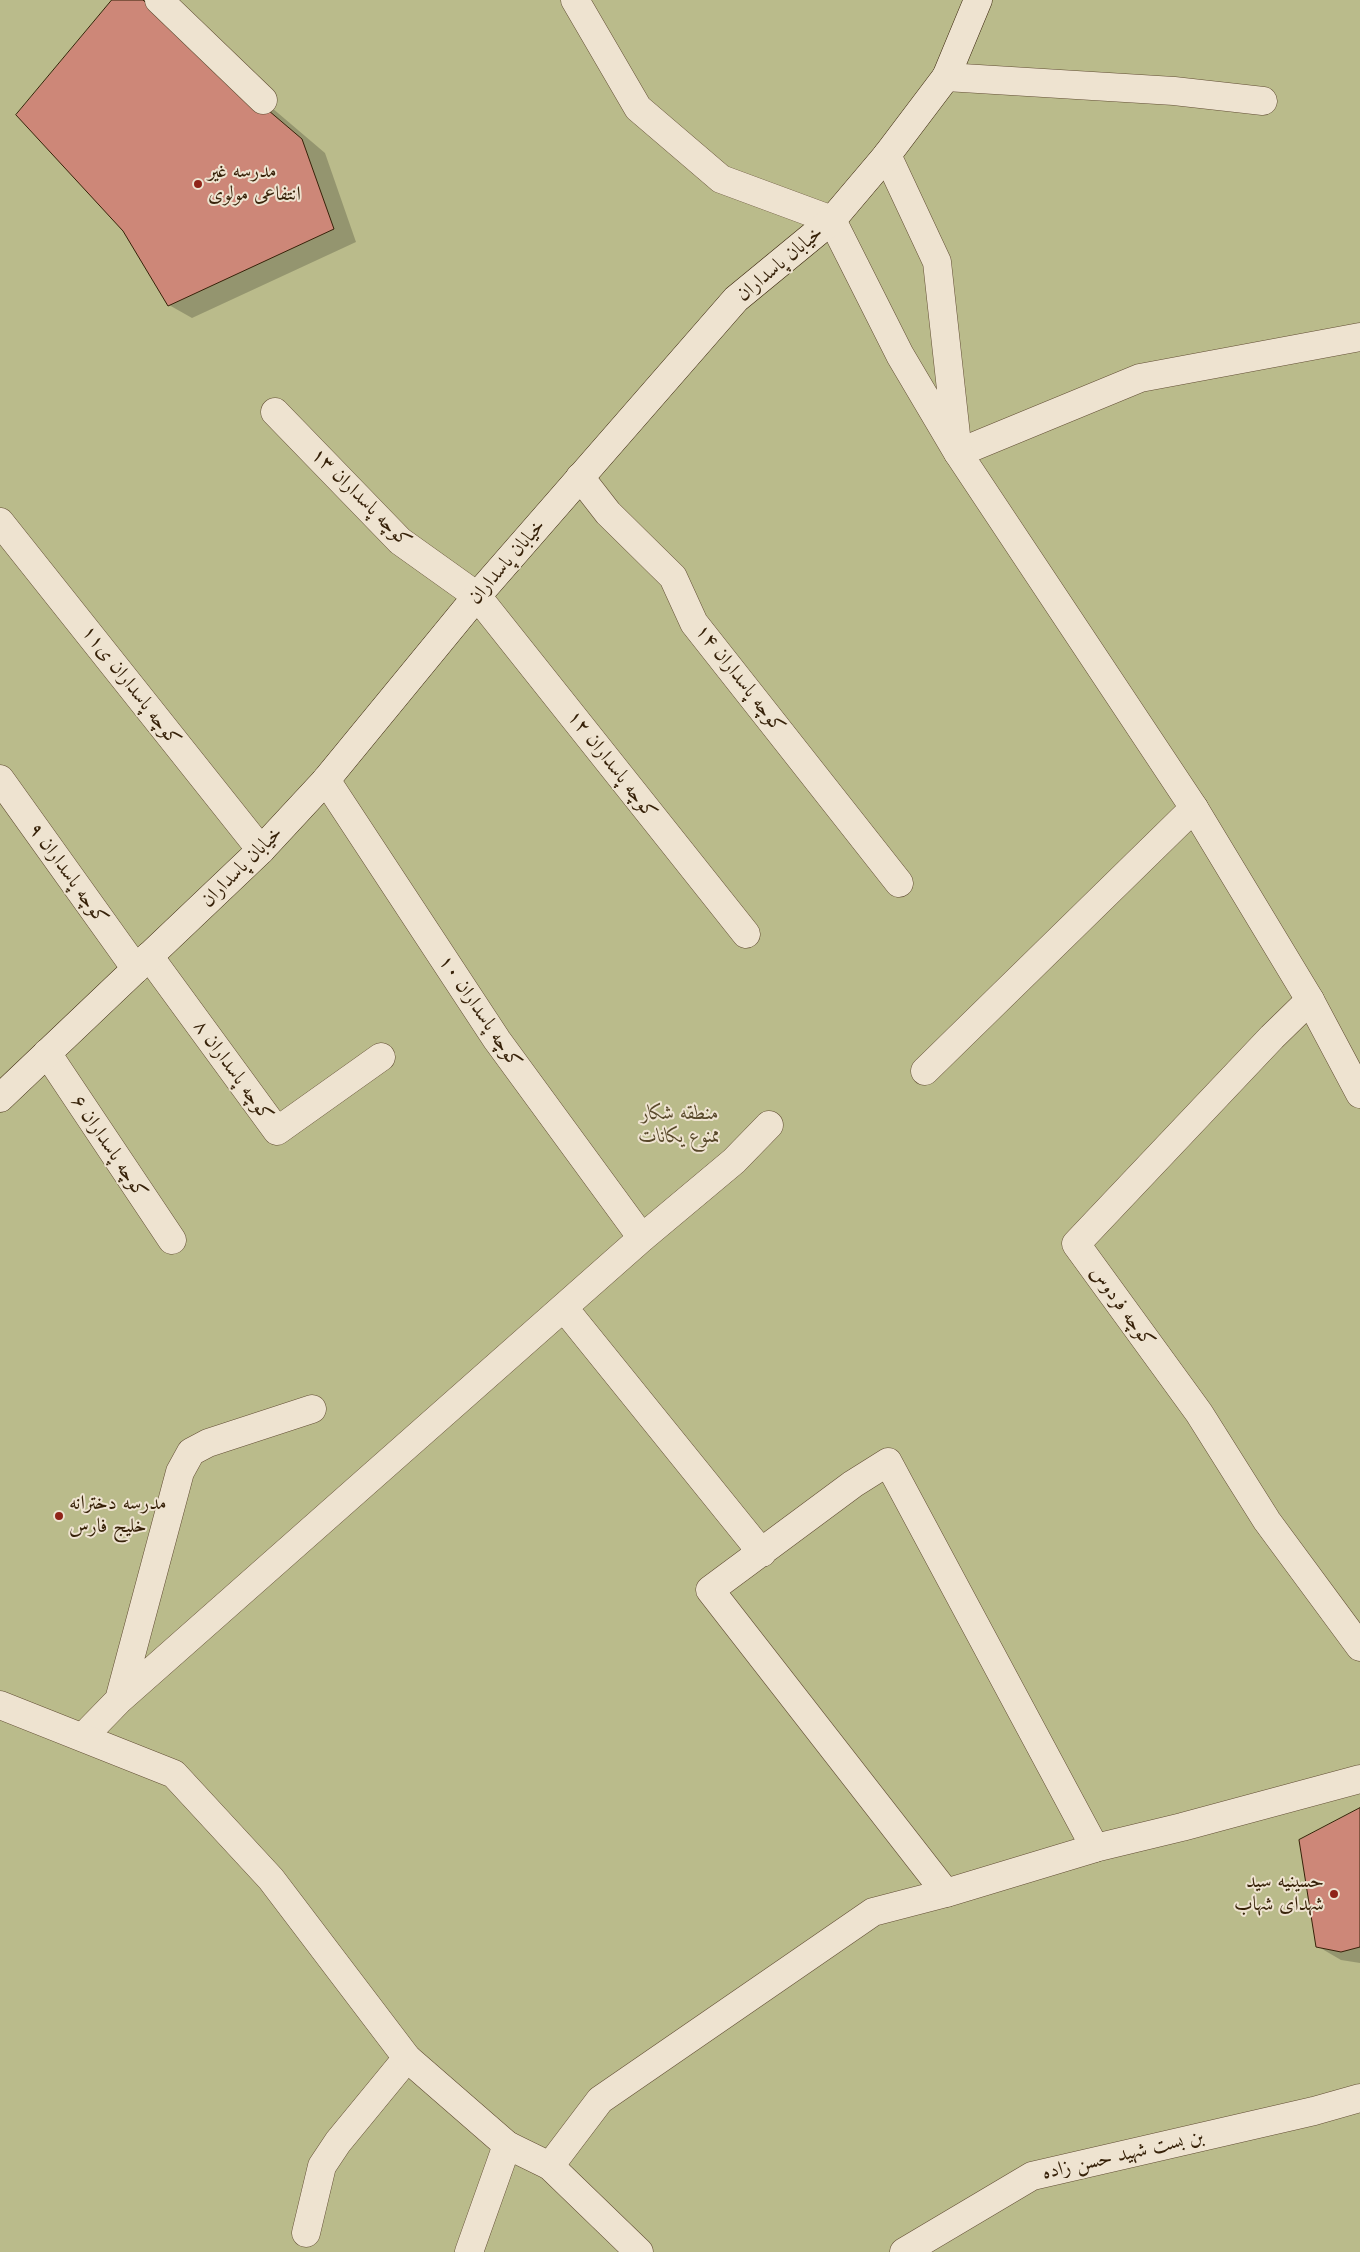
<!DOCTYPE html>
<meta charset="utf-8">
<style>
body{margin:0}
canvas{display:block;background:#e5d4b6}
</style>
<canvas width="1360" height="2252"></canvas>
<script>
const c = document.querySelector('canvas').getContext('2d');
c.lineJoin = 'round';
function fillPath(path, color) { c.fillStyle = color; c.fill(path, 'evenodd'); }
function strokePath(path, color, width, dash) { c.strokeStyle = color; c.lineWidth = width; c.lineCap = dash ? 'butt' : 'round'; c.setLineDash(dash || []); c.stroke(path); }
function label(font, color, halo, rows, align = 'center') {
  c.font = font + ' "Old Standard TT",Amiri,serif'; c.lineWidth = 4; c.setLineDash([]); c.textBaseline = 'middle'; c.strokeStyle = halo; c.fillStyle = color; for (const [text, x, y, turn = 0] of rows) {
    c.save(); c.translate(x, y); c.rotate((+turn || 0) * Math.PI / 180); c.textAlign = isNaN(turn) ? turn : align; if (halo) c.strokeText(text, 0, 0); c.fillText(text, 0, 0); c.restore();
  }
}
fillPath(new Path2D(`
 M0 0H1360V2252H0Z`), '#babb8b');
fillPath(new Path2D(`
 M114 0H151L205 51 325 153 356 242 192 318 169 305Z
 M1360 1809V1963L1341 1960 1317 1946Z`), '#0003');
const building = new Path2D(`
 M112 0H143L181 36 302 139 334 229 168 306 123 231 16 115Z
 M1360 1808V1947L1341 1952 1316 1947 1299 1840Z`);
fillPath(building, '#cd8778');
strokePath(building, '#372209', 1);
const minor = new Path2D(`
 M159 0 263 100
 M575 0 638 108 721 179 832 220
 M946 77 1174 91 1263 101
 M275 412 400 541 477 596 746 934
 M958 453 1140 378 1360 337
 M580 477 608 513 673 577 694 623 899 883
 M0 522 261 850
 M0 779 136 969
 M326 780 497 1040 642 1238
 M149 956 277 1131 381 1057
 M1310 1000 1272 1037 1076 1244 1199 1413 1267 1521 1360 1647
 M47 1053 172 1240
 M925 1071 1194 808
 M564 1308 762 1553
 M119 1700 180 1472 191 1452 208 1443 312 1409
 M83 1737 119 1700 642 1238 734 1161 769 1125
 M946 1893 710 1590 853 1484 888 1462 1095 1848
 M550 2166 639 2252
 M306 2233 322 2166 338 2142 407 2058
 M469 2252 507 2145
 M904 2252 1032 2176 1314 2111 1360 2098`);
const tertiary = new Path2D(`
 M887 155 937 262 957 444
 M832 220 900 355 958 453 1194 808 1310 1000 1360 1094
 M0 1705 174 1774 271 1879 407 2058 507 2145 550 2166 600 2100 873 1912 946 1893 1095 1848 1182 1827 1360 1779`);
const secondary = new Path2D(`
 M0 1098 261 850 326 780 477 596 736 299 832 220 887 155 946 77 978 0`);
strokePath(minor, '#624e34', 29);
strokePath(tertiary, '#624e34', 29);
strokePath(secondary, '#372209', 29);
strokePath(minor, '#eee3d0', 28);
strokePath(tertiary, '#eee3d0', 28);
strokePath(secondary, '#eee3d0', 28);
for (const [x, y, r, color] of [
 [198,184,5,"#8f2418"],
 [59,1516,5,"#8f2418"],
 [1334,1894,5,"#8f2418"]
]) { const dot = new Path2D(); dot.arc(x, y, r, 0, 2 * Math.PI); c.fillStyle = color; c.fill(dot); strokePath(dot, '#eee3d0', 2); }
label('20px', '#372209', '#eee3d0', [
 ["مدرسه غیر",208,172],
 ["انتفاعی مولوی",208,195],
 ["مدرسه دخترانه",69,1504],
 ["خلیج فارس",69,1527],
 ["حسینیه سید",1324,1882,"right"],
 ["شهدای شهاب",1324,1905,"right"]
], 'left');
label('20px', '#372209', '#eee3d0', [
 ["خیابان پاسداران",780,264,-40],
 ["کوچه پاسداران ۱۳",361,498,45],
 ["خیابان پاسداران",507,562,-49],
 ["کوچه پاسداران ۱۴",740,679,52],
 ["کوچه پاسداران ی۱۱",131,686,52],
 ["کوچه پاسداران ۱۲",612,765,52],
 ["خیابان پاسداران",242,867,-45],
 ["کوچه پاسداران ۹",68,874,54],
 ["کوچه پاسداران ۱۰",480,1012,56],
 ["کوچه پاسداران ۸",233,1071,54],
 ["کوچه پاسداران ۶",109,1147,56],
 ["کوچه فردوس",1122,1307,54],
 ["بن بست شهید حسن زاده",1123,2155,-13]
]);
label('italic 20px', '#58482a', '#eee3d0', [
 ["منطقه شکار",680,1114],
 ["ممنوع یکانات",680,1137]
]);
</script>
